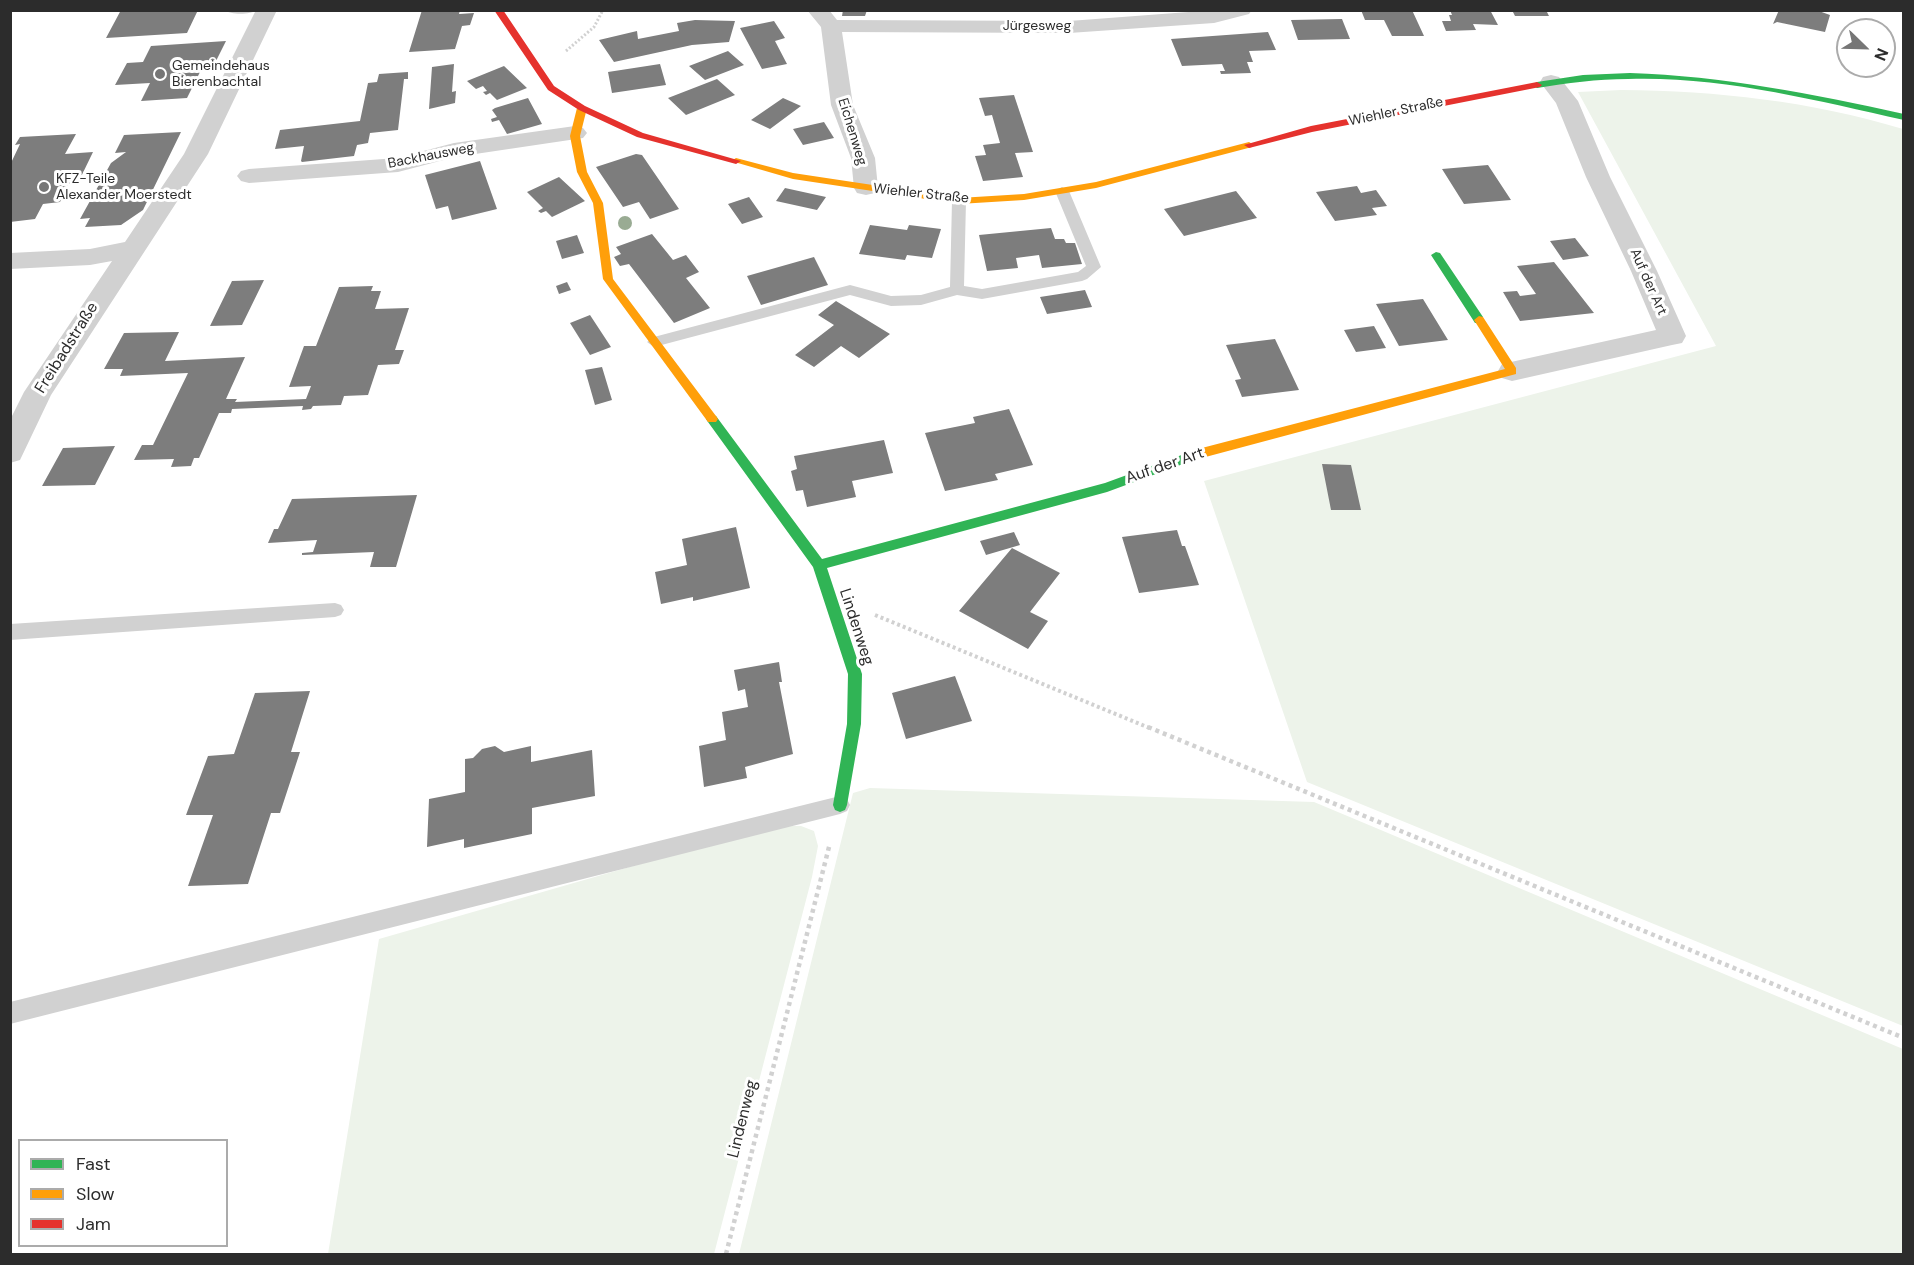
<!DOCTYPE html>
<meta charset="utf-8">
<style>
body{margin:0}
#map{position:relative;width:1914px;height:1265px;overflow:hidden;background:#fff;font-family:"DM Sans",sans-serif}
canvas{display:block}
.frame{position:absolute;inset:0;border:12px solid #2c2c2c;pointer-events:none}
.legend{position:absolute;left:18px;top:1139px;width:210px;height:108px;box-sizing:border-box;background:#fff;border:2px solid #ababab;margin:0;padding:8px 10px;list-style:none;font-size:18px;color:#2c2c2c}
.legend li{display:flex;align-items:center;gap:12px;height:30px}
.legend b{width:30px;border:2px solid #ababab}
.north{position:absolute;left:1836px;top:18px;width:60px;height:60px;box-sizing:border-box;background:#fff;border:2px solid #ababab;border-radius:50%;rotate:113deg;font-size:16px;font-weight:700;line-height:24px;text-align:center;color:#2c2c2c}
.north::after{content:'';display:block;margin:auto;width:21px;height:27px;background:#767676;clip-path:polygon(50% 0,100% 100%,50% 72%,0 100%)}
</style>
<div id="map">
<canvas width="1914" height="1265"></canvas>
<div class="frame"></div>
<ul class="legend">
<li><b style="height:8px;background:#30b455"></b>Fast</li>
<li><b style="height:8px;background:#ff9f0a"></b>Slow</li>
<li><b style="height:8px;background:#e5322d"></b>Jam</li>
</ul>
<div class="north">N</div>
</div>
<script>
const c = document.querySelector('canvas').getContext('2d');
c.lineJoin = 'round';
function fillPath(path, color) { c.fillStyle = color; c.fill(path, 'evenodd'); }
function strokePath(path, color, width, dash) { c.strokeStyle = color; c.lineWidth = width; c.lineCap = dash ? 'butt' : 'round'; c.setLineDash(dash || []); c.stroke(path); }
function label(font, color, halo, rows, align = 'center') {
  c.font = font + ' "DM Sans",sans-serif'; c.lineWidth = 6; c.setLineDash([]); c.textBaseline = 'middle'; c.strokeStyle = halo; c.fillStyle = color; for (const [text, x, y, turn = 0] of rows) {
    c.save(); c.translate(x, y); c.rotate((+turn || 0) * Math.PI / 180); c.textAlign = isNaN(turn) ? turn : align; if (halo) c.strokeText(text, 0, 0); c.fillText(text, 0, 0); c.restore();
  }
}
fillPath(new Path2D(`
 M1621 90C1719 91 1809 101 1903 129V1026L1307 782 1204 481 1716 346 1578 92Z
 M870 788 1314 802 1903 1049V1254H739L853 793Z
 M772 826H801L814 831 818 846 812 877 714 1254H328L379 939Z`), '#edf3ea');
fillPath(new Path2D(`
 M121 10H198L187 33 106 38Z
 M422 10H460L459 14 474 13 470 25 462 26 455 49 409 52Z
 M843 10H867L865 16H842Z
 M1361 10H1412L1424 36H1392L1384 20H1365Z
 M1450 10H1490L1498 25 1473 24 1476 30 1446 31 1442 21H1451L1449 15H1452Z
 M1512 10H1546L1549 16H1515Z
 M1779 10H1816L1830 15 1825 32 1777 22 1773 24Z
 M1342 19 1350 39 1298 40 1291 20Z
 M695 20 735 21 729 42 692 45 614 62 599 40 637 31 638 39 679 31 677 23Z
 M774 21 785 38 775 41 787 64 762 69 740 28Z
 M1268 32 1276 50 1249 51 1253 62H1247L1251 73 1221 74 1220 71H1225L1222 64 1182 66 1171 39Z
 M226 41 214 65 203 66 187 98 141 101 150 83 115 85 127 63 143 62 151 46Z
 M728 51 744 65 705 80 689 66Z
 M454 64 452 92 456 91 455 103 429 109 432 67Z
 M660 64 666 85 612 93 608 72Z
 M504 66 527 88 497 100 490 93 486 95 483 92 487 91 483 86 476 89 467 81Z
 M408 72V79H404L398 130 370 133 368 143 357 145 354 156 302 162 301 161 304 146 275 149 280 130 360 121 368 83 377 82 379 74Z
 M717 79 735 95 686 115 668 98Z
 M1014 95 1033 152 1015 153 1023 177 983 181 975 156 986 155 983 145 1000 143 992 115 985 116 979 98Z
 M528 98 542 124 507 134 499 120 492 122 491 119 497 117 492 110 495 108Z
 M783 98 801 106 770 129 751 120Z
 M824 122 834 138 803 145 793 129Z
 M181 132 143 210 121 225 85 227 90 218 80 219 111 163 126 152 115 153 124 135Z
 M76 134 65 154 93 152 78 183 68 184 60 202 43 204 35 219 10 222V165L20 144 15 145 20 137Z
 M636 154 642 155 679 209 650 219 639 202 623 207 596 167Z
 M480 161 497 209 452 220 448 206 436 209 425 175Z
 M1488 165 1511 200 1464 204 1442 169Z
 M559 177 585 201 552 217 546 211 541 213 538 211 543 208 527 192Z
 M1357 186 1361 193 1376 190 1387 206 1372 208 1377 215 1335 221 1316 192Z
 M785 188 826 197 817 210 776 201Z
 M1236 191 1257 218 1184 236 1164 209Z
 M749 197 763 217 742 224 728 204Z
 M870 225 907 230 909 225 941 229 932 258 907 255 905 260 859 254Z
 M1051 228 1055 239H1064L1066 243H1075L1082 264 1042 268 1039 255 1016 258 1018 268 987 271 979 235Z
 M652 234 673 260 686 255 699 272 686 278 710 308 674 323 629 264 620 266 614 257 621 254 616 247Z
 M577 235 584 253 562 259 556 241Z
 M1575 238 1589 256 1563 260 1550 241Z
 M814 257 828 285 761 305 747 276Z
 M1554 262 1594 313 1520 321 1503 292 1517 291 1520 296 1536 294 1517 266Z
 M264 280 242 325 210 326 232 281Z
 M567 282 571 290 559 294 556 286Z
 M373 286 371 291H381L375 309 409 308 395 350H404L399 364 378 365 368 395 344 396 341 405 313 406 311 409 302 410 303 406 232 409 231 413H219L199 458H194L191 466 171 467 174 459 134 460 142 445H153L188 373 120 376 123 369H104L124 333 179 332 165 361 245 357 226 399H237L235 402 306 399 311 386 289 387 304 346H316L339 287Z
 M1085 290 1092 307 1047 314 1040 297Z
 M1423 299 1448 340 1399 346 1376 304Z
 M836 301 890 334 859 358 841 346 814 367 795 355 834 325 818 315Z
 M590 315 611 347 590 355 570 323Z
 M1374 326 1386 348 1356 352 1344 330Z
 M1275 339 1299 390 1242 397 1235 380 1241 379 1226 345Z
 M602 367 612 400 595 405 585 370Z
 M1009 409 1033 465 995 474 998 480 945 491 925 433 975 423 973 417Z
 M884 440 893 473 852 481 856 497 807 507 803 490 796 491 791 471 797 469 794 456Z
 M115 446 95 485 42 486 63 448Z
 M1322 464 1351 465 1361 510H1331Z
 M417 495 396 567H370L374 552 302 555V553L313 552 317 540 268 543 274 529H278L292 499Z
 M736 527 750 588 693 601V597L661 604 655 572 687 565 682 539Z
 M1177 530 1182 546H1185L1199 585 1139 593 1122 537Z
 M1014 532 1020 545 986 555 980 541Z
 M1012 548 1060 573 1030 612 1048 621 1028 649 959 611Z
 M779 662 782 682H779L793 754 745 767 747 778 704 787 699 746 726 740 722 712 748 707 745 689 738 691 734 670Z
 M955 676 972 721 906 739 892 693Z
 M310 691 291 752H300L280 813H271L248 884 188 886 213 815H186L208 756 234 754 255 693Z
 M495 746 504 752 531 746V762L592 750 595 796 532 808V834L464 848V839L427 847 429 799 465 792V759L473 758 482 749Z`), '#7d7d7d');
strokePath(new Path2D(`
 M566 51 594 27 603 10`), '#d1d1d1', 3, [2, 2]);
strokePath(new Path2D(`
 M875 615 1152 729`), '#d1d1d1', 4, [3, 3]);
strokePath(new Path2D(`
 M1148 727 1904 1038
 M726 1254 830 843`), '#d1d1d1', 4.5, [4, 4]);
fillPath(new Path2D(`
 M224 10H257C250 15 231 15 224 10Z
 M1062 187 1069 191 1101 267 1087 279 1082 281 982 299 957 295 921 305 891 306 850 295 654 347 647 342 654 337 850 285 891 296 921 295 950 287 952 201 959 197 966 201 964 286 982 289 1078 272 1086 266 1055 191Z
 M335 603 341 605 344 610 341 615 335 617 10 640V624Z
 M840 796 847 799 850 805 847 811 840 814 10 1024V1002Z`), '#d1d1d1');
fillPath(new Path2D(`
 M256 10H277L208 154 51 395 20 460 10 463V420L24 392 112 261 90 265 10 269V253L90 249 125 242 184 154Z
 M807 10H829L837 20 1069 21 1215 10H1252L1249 14 1214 23 1069 33 842 32 853 105 875 158 878 188 875 193 866 195 857 193 854 188 851 158 831 105 821 27Z
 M1551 75 1559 77 1578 101 1610 177 1657 271 1686 336 1682 343 1672 345 1512 381 1502 378 1498 371 1502 364 1656 330 1631 271 1586 177 1556 103 1540 82 1543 77Z
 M575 126 583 128 587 133 583 138 455 157 398 172 249 183 241 181 237 176 241 171 249 169 397 158 454 143Z`), '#d1d1d1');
fillPath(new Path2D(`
 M1630 73C1723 76 1813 94 1904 114V120C1814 100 1721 76 1628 79 1597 79 1567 83 1537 88L1532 85 1537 82 1583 75Z
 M1436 252 1440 253 1483 317V323H1475L1431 255Z
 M712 415 716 416 822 559 1105 483 1198 449 1204 454 1202 457 1107 492 827 568 862 674 861 724 847 805 845 810 840 812 835 810 833 805 847 724 848 674 813 567 708 422 706 419Z`), '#30b455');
fillPath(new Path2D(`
 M582 105 587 108 580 136 587 172 603 203 613 279 716 416 718 419 716 422H708L603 279 593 203 577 172 570 136 577 108Z
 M1249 142 1254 145 1252 147 1096 188 1024 200 959 204 793 179 731 161 736 158 793 173 959 198 1024 194 1096 182Z
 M1479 316 1483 317 1516 368V374L1198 459 1192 454 1198 449 1505 369 1474 320Z`), '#ff9f0a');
fillPath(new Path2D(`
 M494 10H503L554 86 585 106 643 133 741 161 736 164 637 137 579 110 548 90Z
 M1537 82 1542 85 1540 87 1312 132 1249 148 1244 145 1311 126Z`), '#e5322d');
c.fillStyle = '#99ab93';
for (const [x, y] of [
 [625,223]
]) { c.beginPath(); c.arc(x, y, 7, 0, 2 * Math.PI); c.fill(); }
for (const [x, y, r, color] of [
 [160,74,6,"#767676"],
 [44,187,6,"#767676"]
]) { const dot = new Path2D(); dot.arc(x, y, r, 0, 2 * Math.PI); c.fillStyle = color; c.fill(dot); strokePath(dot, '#fff', 2); }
label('14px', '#2c2c2c', '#fff', [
 ["Jürgesweg",1037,26],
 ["Wiehler Straße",1396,112,-12],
 ["Eichenweg",852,132,73],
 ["Backhausweg",431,156,-11],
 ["Wiehler Straße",921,194,6],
 ["Auf der Art",1648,282,66]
]);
label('14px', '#2c2c2c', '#fff', [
 ["Gemeindehaus",172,66],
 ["Bierenbachtal",172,82],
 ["KFZ-Teile",56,179],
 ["Alexander Moerstedt",56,195]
], 'left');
label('16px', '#2c2c2c', '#fff', [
 ["Freibadstraße",67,348,-58],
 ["Auf der Art",1165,466,-19],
 ["Lindenweg",856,627,72],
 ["Lindenweg",743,1119,-76]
]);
</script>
